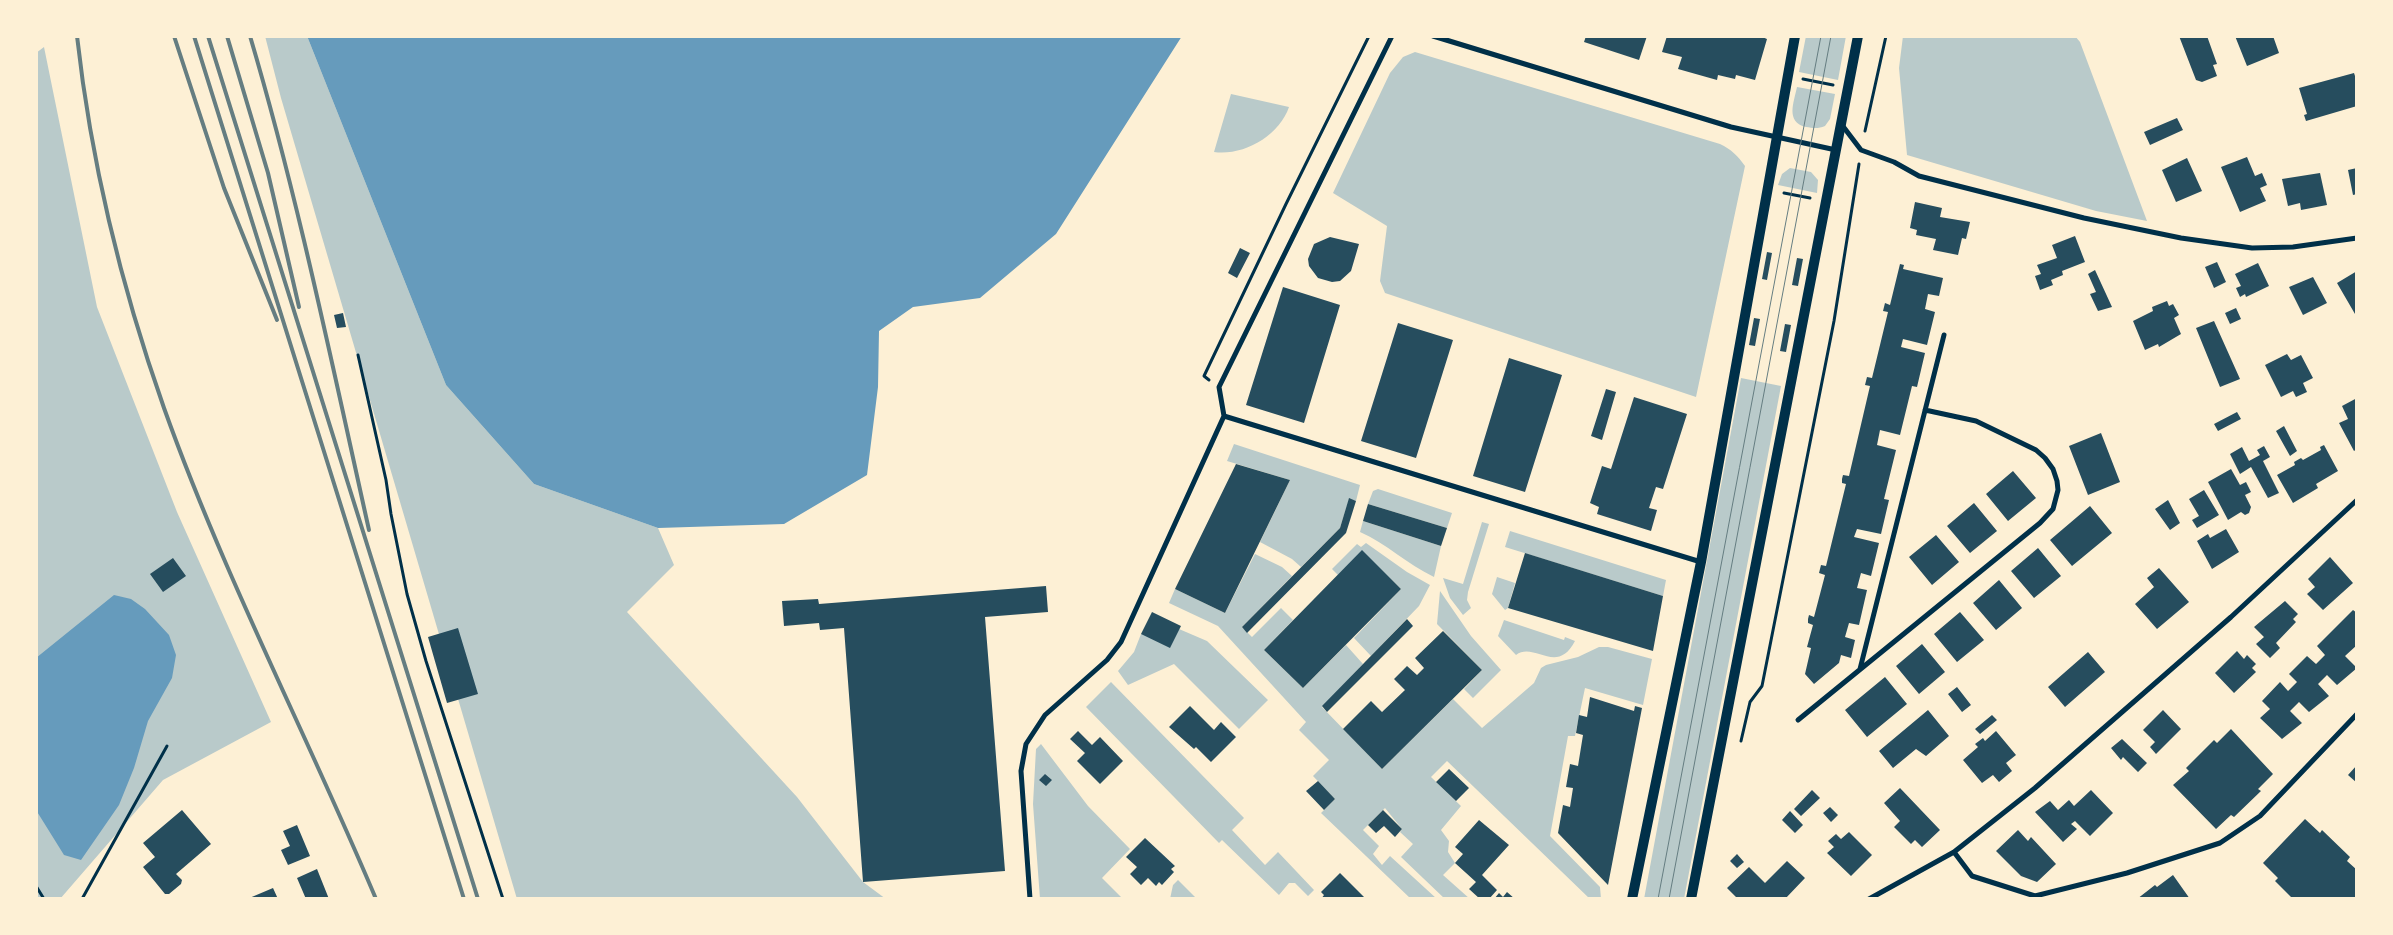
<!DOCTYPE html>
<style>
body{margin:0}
#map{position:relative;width:2393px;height:935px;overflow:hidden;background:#fdf0d5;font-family:Poppins,sans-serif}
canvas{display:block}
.frame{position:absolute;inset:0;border:38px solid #fdf0d5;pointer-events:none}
</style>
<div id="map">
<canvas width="2393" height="935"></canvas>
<div class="frame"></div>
</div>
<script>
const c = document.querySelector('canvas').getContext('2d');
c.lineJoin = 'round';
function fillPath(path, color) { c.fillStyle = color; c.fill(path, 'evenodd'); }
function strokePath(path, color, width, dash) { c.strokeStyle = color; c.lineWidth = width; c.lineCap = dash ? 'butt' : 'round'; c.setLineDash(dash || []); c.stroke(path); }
fillPath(new Path2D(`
 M265 36H307L446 385 534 484 658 528 674 565 627 612 797 797 863 882 886 899H517L281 98Z
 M1806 36H1846L1838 80 1799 72Z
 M1903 36H2075L2080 42 2147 221 2096 211 1907 155 1899 68Z
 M44 47 97 307 177 512 271 722 163 780 60 899H36V53Z
 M1415 52 1720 144C1731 149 1738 156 1745 166L1696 397 1385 293 1380 281 1387 226 1333 193 1390 73 1403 57Z
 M1797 87 1835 94 1830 119 1825 126C1818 129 1813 128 1806 127 1785 122 1794 102 1797 87Z
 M1231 94 1289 107C1279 136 1244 156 1214 152Z
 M1790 168 1811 172 1818 180 1817 193 1778 185 1782 174Z
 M1741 378 1781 386 1684 899H1644Z
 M1234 444 1360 485 1356 501 1349 499 1340 528 1301 567 1292 559 1260 542 1290 480 1227 461Z
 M1378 489 1452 513 1447 528 1368 504 1373 491Z
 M1363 521 1441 546 1434 577C1407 564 1387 544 1360 532Z
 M1482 522 1489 524 1468 592 1467 600 1471 608 1463 615 1450 598 1443 578 1463 584Z
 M1510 531 1666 580 1663 596 1505 547Z
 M1366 543 1407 572 1430 585 1419 606 1371 656 1354 638 1401 589 1362 551 1338 575 1332 569 1357 544 1361 547Z
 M1255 554 1282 567 1292 576 1242 627 1252 637 1281 608 1293 620 1264 650 1303 688 1346 645 1363 664 1322 707 1382 769 1453 699 1482 728 1534 683 1541 668 1546 665 1578 657 1599 647H1608L1652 659 1643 705 1585 688 1575 736H1568L1550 836 1600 887 1601 899H1590L1447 761 1431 777 1461 806 1441 830 1449 841 1448 852 1455 863 1443 875 1470 899H1445L1401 857 1413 844 1400 832 1402 829 1385 808 1363 830 1379 846 1373 854 1382 865 1390 856 1437 899H1411L1321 813 1335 799 1313 776 1329 760 1299 730 1306 722 1218 626 1169 603 1175 589 1225 613Z
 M1497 577 1515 583 1508 608 1505 610 1492 594Z
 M1440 591 1471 636 1501 670 1473 698 1464 689 1482 670 1437 624Z
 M1504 620 1564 640 1565 637 1575 641C1557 676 1534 641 1516 655L1498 636Z
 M1179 629 1207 641 1268 700 1239 729 1174 664 1128 685 1118 671 1134 652 1141 634Z
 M1111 682 1244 818 1232 830 1265 865 1278 852 1314 890 1308 896 1295 883H1289L1279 895 1222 840 1219 843 1086 707Z
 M1041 744 1088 806 1130 849 1102 878 1123 899H1040L1033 804 1036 749Z
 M1178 880 1197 899H1170L1173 885Z`), '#b9caca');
fillPath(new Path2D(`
 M307 36H1182L1056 234 980 298 913 307 879 331 878 387 867 475 784 524 658 528 534 484 446 385Z
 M114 595 131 599 145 609 169 635 176 655 172 678 148 721 134 768 119 805 81 860 64 855 36 810V658Z`), '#669bbc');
fillPath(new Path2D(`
 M1586 36H1647L1639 60 1584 42Z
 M1667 36H1760L1767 39 1755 80 1736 75 1735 79 1718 75 1717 80 1678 69 1682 57 1662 52Z
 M2179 36H2207L2217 64 2213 65 2217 76 2202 82 2196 80Z
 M2235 36H2273L2279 53 2247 66Z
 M2354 73 2357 82V106L2306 121 2304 115 2307 114 2299 88Z
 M2177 118 2183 130 2150 145 2144 132Z
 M2247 157 2255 176 2262 173 2267 185 2260 188 2266 201 2240 212 2221 167Z
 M2187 158 2202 191 2176 202 2162 170Z
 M2357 168V194L2353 195 2348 170Z
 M2320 173 2327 205 2301 210 2300 203 2288 206 2282 179Z
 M1915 202 1942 208 1940 217 1970 222 1966 239 1962 238 1958 255 1933 250 1936 239 1916 235 1917 230 1910 228Z
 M2075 236 2085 262 2062 271 2063 275 2051 280 2053 285 2040 290 2035 276 2041 274 2037 265 2057 258 2052 245Z
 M1330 237 1359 244 1351 271 1340 281 1332 282 1318 278 1309 266 1308 259 1314 244Z
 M1240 248 1250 253 1237 278 1228 273Z
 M1767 252 1772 253 1767 280 1762 279Z
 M1797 258 1803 259 1798 286 1792 285Z
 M2217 262 2226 282 2214 288 2205 267Z
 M2258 263 2269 286 2246 297 2245 294 2240 297 2236 288 2241 286 2235 274Z
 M1900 264 1904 265 1903 269 1943 278 1939 296 1928 294 1925 309 1935 312 1927 345 1903 339 1901 347 1925 353 1917 387 1912 386 1900 435 1880 430 1877 445 1896 450 1884 499 1889 500 1881 534 1857 529 1854 537 1879 543 1871 576 1861 573 1857 588 1867 590 1859 625 1849 623 1845 637 1855 640 1851 658 1841 655 1839 663 1814 684 1805 674 1811 648 1807 647 1813 625 1808 623V619L1809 615 1814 617 1825 575 1819 573 1821 565 1826 566 1846 484 1842 483V479L1843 475 1849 476 1870 386 1865 385 1867 377 1872 378 1888 312 1883 311 1885 303 1890 305Z
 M2095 270 2112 307 2098 311 2090 294 2096 292 2088 274Z
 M2357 271V313L2355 314 2337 283Z
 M2313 277 2327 303 2303 315 2289 287Z
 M1283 287 1340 305 1304 423 1246 405Z
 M2167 301 2169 306 2173 304 2179 315 2174 318 2181 334 2159 347 2158 344 2145 350 2133 321 2153 311 2152 307Z
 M2236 308 2241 319 2230 324 2225 313Z
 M343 313 346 327 337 328 334 315Z
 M1754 318 1760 319 1755 346 1749 345Z
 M2214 321 2240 379 2220 387 2196 328Z
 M1398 323 1453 340 1416 458 1361 441Z
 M1785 324 1791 325 1786 352 1780 351Z
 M2287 354 2291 360 2301 355 2313 378 2303 383 2307 392 2296 397 2293 391 2281 397 2265 365Z
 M1509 358 1562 375 1525 492 1473 476Z
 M1606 389 1616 392 1602 440 1591 436Z
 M1634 397 1687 414 1663 489 1656 487 1649 508 1657 510 1651 531 1597 514 1599 507 1590 503 1602 466 1611 469Z
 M2357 398V449L2354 451 2339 423 2348 419 2342 406Z
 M2237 412 2241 419 2218 431 2214 424Z
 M2284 426 2297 451 2290 456 2276 431Z
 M2101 433 2120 482 2088 495 2069 446Z
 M2324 445 2338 471 2316 484 2318 488 2293 503 2277 475 2295 465 2294 462 2301 458 2303 460 2321 450 2320 447Z
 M2264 446 2270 457 2263 461 2279 493 2268 498 2251 467 2240 474 2230 454 2242 447 2249 461 2260 455 2257 450Z
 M1236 464 1290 480 1225 613 1175 589Z
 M2231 469 2240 485 2246 482 2251 492 2245 495 2251 507 2249 513 2245 515 2241 512 2228 520 2208 482Z
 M2013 471 2036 498 2008 521 1986 494Z
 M2204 490 2219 515 2197 528 2192 520 2199 516 2189 499Z
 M1349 498 1356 501 1346 533 1247 633 1242 627 1340 528Z
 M2168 500 2180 523 2170 530 2155 509Z
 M1974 503 1997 531 1970 553 1947 526Z
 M1368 504 1447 528 1441 546 1363 521Z
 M2090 506 2112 533 2072 566 2050 540Z
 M2226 529 2239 552 2212 569 2197 541 2208 534 2210 538Z
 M1936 535 1959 562 1932 585 1909 557Z
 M2038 548 2061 576 2034 598 2011 571Z
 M1362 550 1401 589 1303 688 1264 650Z
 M1525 553 1663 596 1653 651 1508 608Z
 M2330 557 2353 583 2323 610 2307 594 2315 587 2308 579Z
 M173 558 186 576 163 592 150 574Z
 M2159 568 2189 602 2157 629 2135 604 2154 587 2147 578Z
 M1999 580 2022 608 1996 630 1973 603Z
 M1046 586 1048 612 985 617 1005 871 863 882 844 628 820 630 819 623 784 626 782 601 818 599 819 604Z
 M2285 601 2298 614 2293 619 2296 622 2276 643 2280 648 2270 658 2256 644 2264 637 2254 627Z
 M2353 610 2357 613V645L2345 656 2357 668 2337 685 2327 675 2318 684 2329 696 2309 712 2299 702 2290 711 2302 723 2282 739 2260 718 2270 709 2262 701 2280 682 2288 691 2297 682 2289 674 2307 656 2316 664 2325 655 2317 646Z
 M1152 612 1181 626 1170 648 1141 634Z
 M1960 612 1984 640 1957 662 1934 634Z
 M1407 619 1413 626 1327 712 1322 706Z
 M458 628 478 694 447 703 428 637Z
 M1443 631 1482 670 1382 769 1343 729 1371 701 1382 712 1405 690 1394 679 1407 666 1417 675 1424 668 1415 658Z
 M1922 644 1945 672 1919 694 1896 666Z
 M2237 651 2244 659 2247 655 2256 664 2252 668 2256 672 2234 693 2215 673Z
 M2088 652 2105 672 2065 707 2048 687Z
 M1885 677 1907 704 1867 737 1845 710Z
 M1957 687 1971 705 1962 712 1948 694Z
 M1590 697 1634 711 1635 706 1642 708 1608 885 1558 833 1563 805 1570 807 1573 788 1566 787 1570 764 1578 766 1583 735 1576 733 1579 715 1587 717Z
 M1190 706 1214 730 1221 722 1236 737 1211 762 1196 747 1194 749 1169 727Z
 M1928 710 1949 736 1926 756 1916 749 1893 768 1879 751Z
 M2163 710 2181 729 2156 754 2150 747 2155 742 2143 730Z
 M1992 715 1997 720 1980 734 1975 729Z
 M2231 729 2273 774 2258 789 2261 791 2234 817 2231 815 2216 829 2173 785 2189 771 2186 768 2214 740 2217 743Z
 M1078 731 1092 745 1100 737 1123 761 1100 784 1077 761 1085 753 1070 739Z
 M1996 731 2016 755 2006 763 2012 771 1999 782 1993 775 1982 783 1963 760 1978 747 1975 744 1983 738 1985 741Z
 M2122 739 2147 763 2138 772 2123 757 2121 760 2111 748Z
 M2357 765V783L2348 775Z
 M1449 769 1469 788 1456 801 1436 782Z
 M1045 774 1052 780 1046 786 1039 780Z
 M1318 781 1335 799 1324 810 1306 791Z
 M1900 788 1940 830 1922 847 1915 840 1911 844 1894 827 1900 821 1884 803Z
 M1812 790 1820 798 1801 816 1794 809Z
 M2091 790 2113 813 2090 836 2075 821 2071 824 2077 829 2063 842 2035 812 2050 801 2058 810 2069 800 2074 806Z
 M1830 807 1838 815 1831 822 1823 813Z
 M182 810 211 844 176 874 182 880 181 884 169 894H165L143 867 155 857 143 843Z
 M1383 810 1402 829 1395 837 1384 826 1376 833 1368 825Z
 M1790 811 1803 825 1795 833 1782 820Z
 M2305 819 2320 833 2322 830 2350 857 2347 861 2357 870V897L2355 899H2293L2275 881 2278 878 2263 863Z
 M1479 820 1509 845 1482 875 1497 890 1489 899H1480L1469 889 1476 882 1455 863 1463 854 1455 847Z
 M297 825 310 856 288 865 281 850 290 846 283 831Z
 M2018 830 2028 841 2031 837 2056 864 2037 882 2021 876 1996 851Z
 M1849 832 1872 855 1851 876 1827 853 1834 847 1828 841 1836 834 1841 839Z
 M1145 838 1175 866 1171 869 1174 872 1162 885 1159 882 1156 886 1148 878 1141 885 1130 874 1137 867 1126 857Z
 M1737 854 1744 862 1737 868 1730 861Z
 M1787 861 1805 878 1785 899H1738L1727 888 1749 867 1765 883Z
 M317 869 329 899H306L297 878Z
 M1340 873 1366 899H1321L1324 895 1321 892Z
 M2173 875 2190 899H2137L2155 885 2157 887Z
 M273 888 278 899H247Z
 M1507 892 1515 899H1494L1499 893 1503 897Z`), '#264d5e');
strokePath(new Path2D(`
 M1803 79 1833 85
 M1865 131 1886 36
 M1784 193 1810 198
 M358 355 386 480 391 514 407 594 426 661 503 899
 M1209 380 1204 376 1286 204 1369 36
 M1741 741 1750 702 1762 686 1834 321 1859 164
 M36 886 44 899
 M82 899 167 746`), '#003049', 3);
strokePath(new Path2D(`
 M1433 36 1731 127 1836 150
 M1842 125 1861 150 1894 162 1919 176 2084 218 2181 238 2252 248 2293 247 2357 238
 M1224 416 1701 562
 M1224 416 1219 387 1392 36
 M1860 669 1944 335
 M1798 720 2040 523 2053 509 2058 490 2057 481 2053 469 2045 458 2036 450 1976 421 1925 410
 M1954 852 1972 876 2035 896 2127 873 2220 843 2260 816 2357 714
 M1030 899 1021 771 1026 744 1045 715 1107 660 1121 642 1224 416
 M1869 899 1954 852 2035 788 2231 617 2357 500`), '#003049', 5);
strokePath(new Path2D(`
 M1632 899 1701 562 1795 36
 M1691 899 1858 36`), '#003049', 10);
strokePath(new Path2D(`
 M1658 899 1821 36
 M1669 899 1831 36`), '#657d81', 1);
strokePath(new Path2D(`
 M77 36C91 162 122 289 164 408 224 576 307 735 376 899
 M174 36 224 188 277 320
 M194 36 464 899
 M208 36 478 899
 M227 36 268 173 299 307
 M250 36C298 198 332 364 369 530`), '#657d81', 4);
</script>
